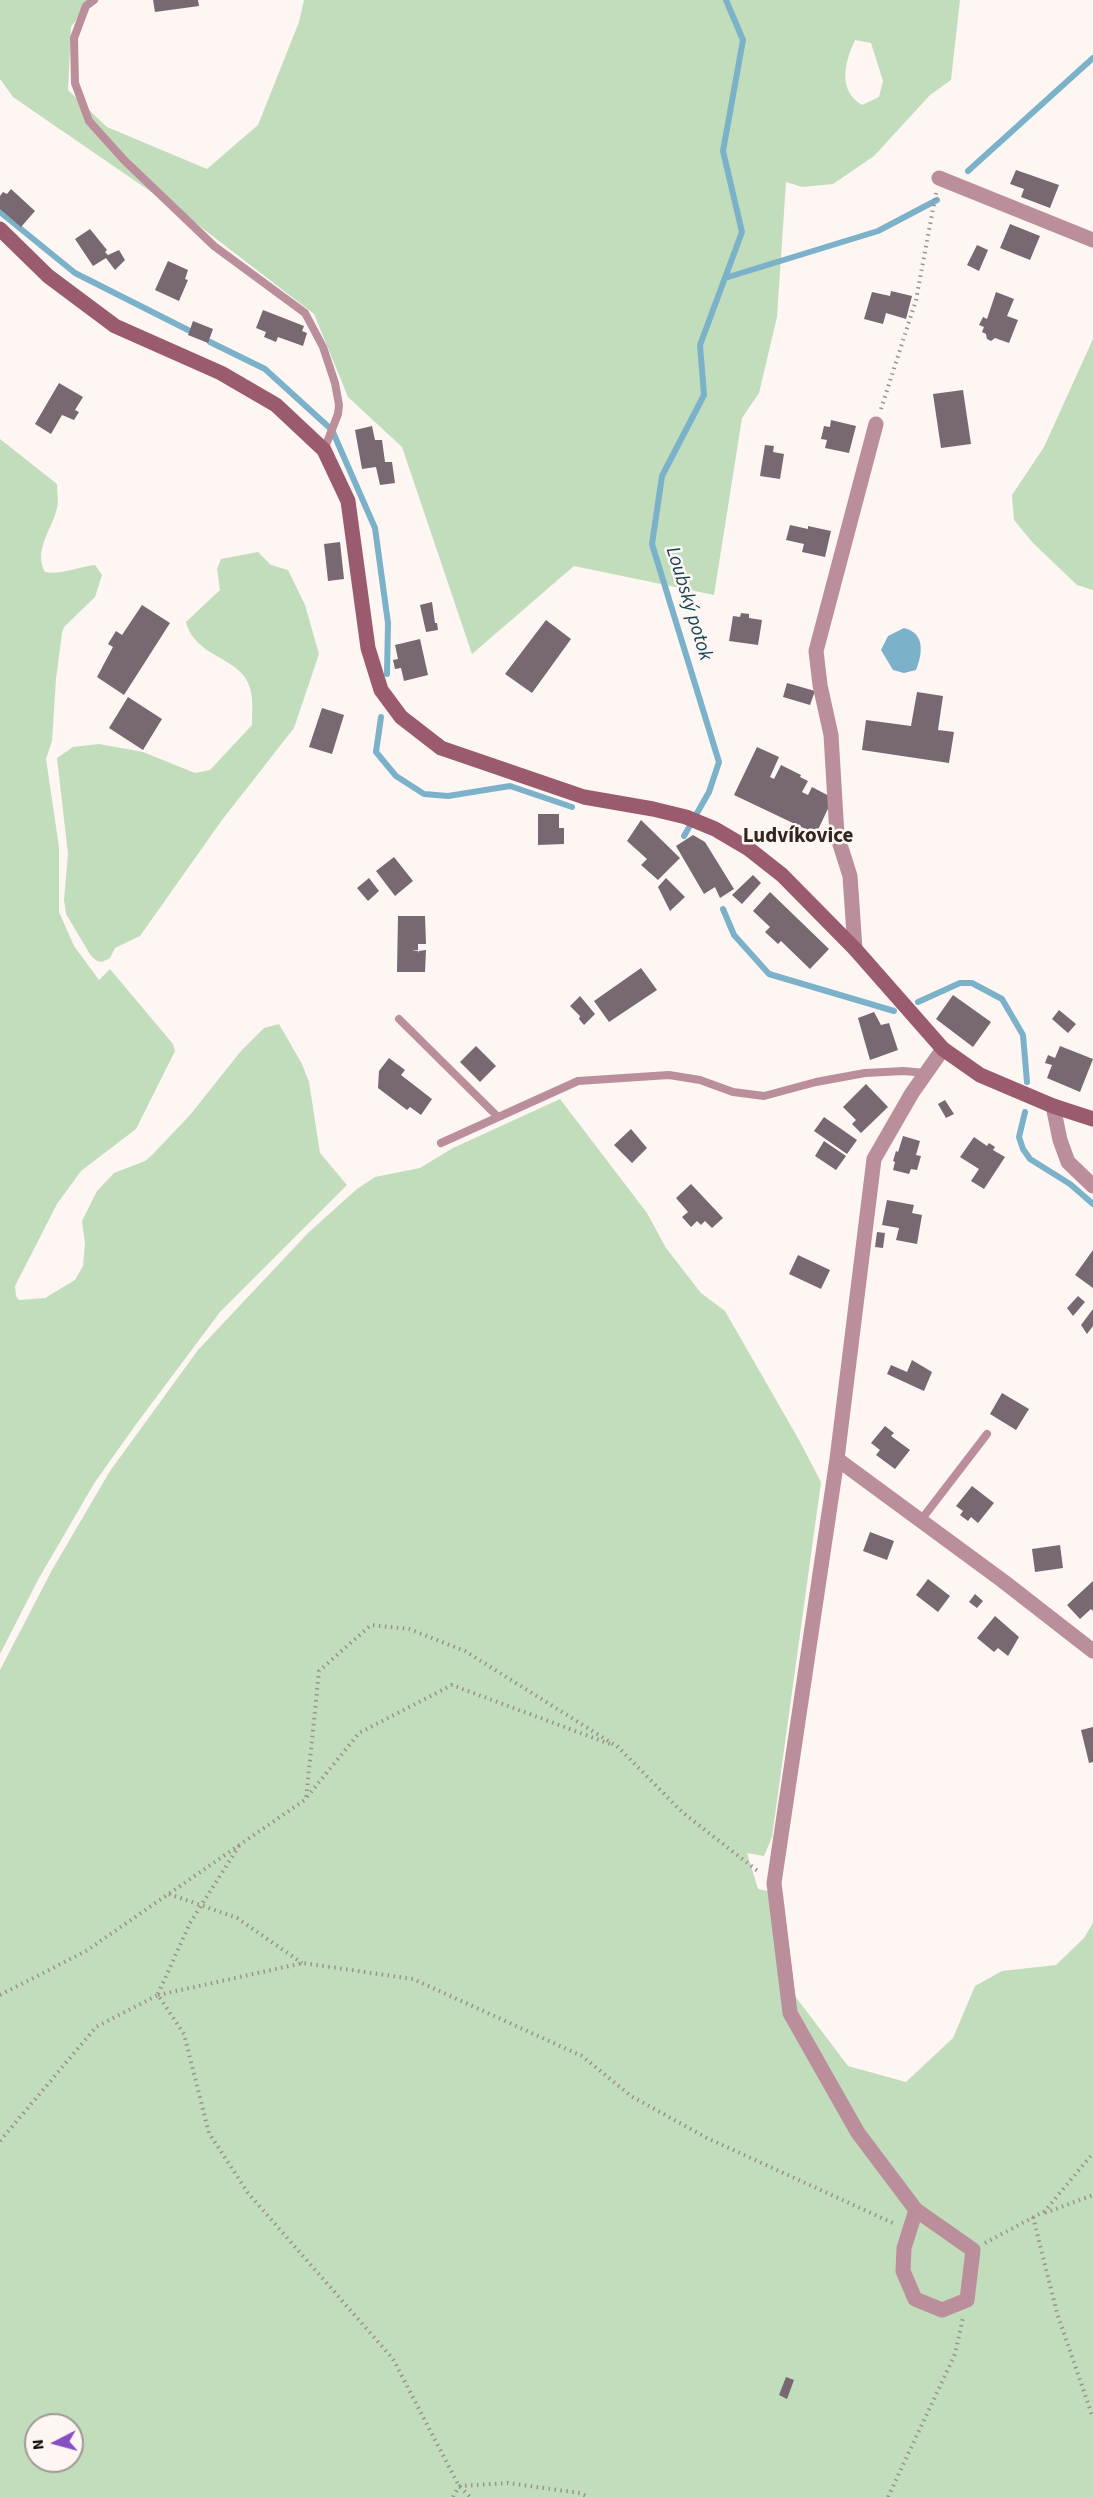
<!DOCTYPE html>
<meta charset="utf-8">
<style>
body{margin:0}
#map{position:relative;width:1093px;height:2497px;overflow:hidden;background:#fdf6f2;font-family:"Source Sans 3",sans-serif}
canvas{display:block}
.north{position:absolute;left:24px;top:2413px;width:60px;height:60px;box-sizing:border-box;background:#fdf6f2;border:2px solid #9f9995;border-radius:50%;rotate:264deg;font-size:16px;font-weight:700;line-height:24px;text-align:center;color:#130d0a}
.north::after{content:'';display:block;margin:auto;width:21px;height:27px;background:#884ec4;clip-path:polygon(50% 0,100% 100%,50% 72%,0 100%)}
</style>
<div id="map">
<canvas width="1093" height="2497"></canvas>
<div class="north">N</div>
</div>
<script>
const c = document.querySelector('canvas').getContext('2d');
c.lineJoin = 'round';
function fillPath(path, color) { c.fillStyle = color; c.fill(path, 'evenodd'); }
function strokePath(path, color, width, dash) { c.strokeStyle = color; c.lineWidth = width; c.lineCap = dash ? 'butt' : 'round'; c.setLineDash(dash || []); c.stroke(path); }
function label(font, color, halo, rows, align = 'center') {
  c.font = font + ' "Source Sans 3",sans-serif'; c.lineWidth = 5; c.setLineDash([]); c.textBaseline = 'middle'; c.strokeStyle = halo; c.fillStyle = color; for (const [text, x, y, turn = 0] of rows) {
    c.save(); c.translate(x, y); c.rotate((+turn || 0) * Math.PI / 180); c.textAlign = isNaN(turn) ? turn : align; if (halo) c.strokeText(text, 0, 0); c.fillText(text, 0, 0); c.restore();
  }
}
fillPath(new Path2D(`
 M0 0H91L71 27 68 90 107 127 207 169 258 125 299 22 304 0H960L951 80 930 95 874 156 833 184 802 187 786 182 777 317 759 393 742 418 714 595 574 566 472 654 402 447 348 397 314 314 189 218 13 97 0 79ZM855 40 871 43 883 81 879 97 862 105C837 90 845 62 855 40Z
 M1093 339V590L1077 585 1033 543 1014 520 1012 495 1044 447Z
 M0 439 57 484C57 492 59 501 57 508 52 530 33 550 45 572 61 575 77 567 95 565L102 575 95 597 64 627 62 633 56 679 52 741 46 759 59 847V912L74 946 99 980 110 969 173 1044 175 1051 136 1129 81 1171 57 1204 15 1286 16 1296 19 1300 45 1298 75 1280 83 1266 85 1243 82 1221 97 1191 114 1173 145 1161 152 1155 190 1115 241 1051 264 1028 279 1024 302 1064 309 1082 320 1153 347 1185 220 1312 137 1423 95 1482 39 1578 0 1654Z
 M258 552 271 565 288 570 305 605 319 654 294 728 222 820 140 936 115 948 110 958 102 962 97 961 91 956 66 914 64 900 68 854 57 758 73 747 99 744 143 752 195 773 210 770 252 725C252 712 254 695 248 683 237 657 194 656 186 622L220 590 217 569 221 559Z
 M560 1099 647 1213 666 1248 701 1293 725 1311 799 1440 821 1482 772 1837 764 1856 747 1853 758 1889 782 1894 795 1996 848 2066 906 2082 953 2038 975 1986 1002 1971 1056 1965 1084 1938 1093 1923V2497H0V1670L52 1570 110 1471 198 1350 309 1232 357 1189 375 1177 420 1168 453 1148ZM36 2425H72V2461H36Z`), '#c2ddbc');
fillPath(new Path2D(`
 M904 628C926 633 922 655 916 670L904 673 893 670 881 650 888 636Z`), '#7bb2ca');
strokePath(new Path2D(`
 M968 171 1093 58
 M0 212 75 273 188 330
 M725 278 878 231 937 200
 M210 342 265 369 332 430 375 528 388 623 387 674
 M381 717 376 752 396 776 424 794 448 796 510 786 572 807
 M684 836 709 792 719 762 652 544 662 476 704 395 700 345 742 232 723 151 743 40 726 0
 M723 909 734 935 769 974 894 1011
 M918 1002 960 983H972L1002 999 1023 1035 1027 1082
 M1025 1112 1019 1137 1023 1149 1030 1159 1070 1184 1093 1204`), '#7bb2ca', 6);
fillPath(new Path2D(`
 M153 0H198L199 6 155 12Z
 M1016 170 1059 185 1050 208 1021 197 1024 189 1010 184Z
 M11 189 35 211 21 227 0 209V196L3 192 7 194Z
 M1010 224 1040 236 1030 260 1000 248Z
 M90 229 107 250 105 252 108 255 119 250 125 260 115 270 106 258 93 266 75 239Z
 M977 245 988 250 979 271 967 265Z
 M168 261 188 270 185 279 188 280 179 301 155 290Z
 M891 291 912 296 906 319 886 313 883 324 864 319 872 292 890 296Z
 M996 292 1014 299 1007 316 1018 320 1009 343 995 338 991 341 987 339 986 334 982 332 984 327 979 325 983 317 987 319Z
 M263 310 304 326 302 331 307 333 303 346 278 337 276 342 264 337 266 332 256 328Z
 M193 321 213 329 208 343 188 335Z
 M59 383 83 397 75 410 79 412 74 420 62 415 51 434 35 424Z
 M963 390 971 444 941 448 933 394Z
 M831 420 856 426 849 453 825 448 827 440 821 439 824 426 830 427Z
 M372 426 375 440H382L385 462H392L395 483 380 485 376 467 362 469 355 430Z
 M765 445 774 446 773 452 784 454 780 479 760 476Z
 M790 525 808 529V526L831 531 825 557 802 552 804 544 786 540Z
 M340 542 344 579 328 581 324 544Z
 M432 602 435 623H437L438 630 426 632 420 605Z
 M142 605 170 623 124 695 97 677 113 647 108 644 116 631 122 635Z
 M741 613 749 614V618L762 620 758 645 729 641 733 616 740 617Z
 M546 620 571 639 532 693 505 674Z
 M420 639 428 675 404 681 401 668 395 669 393 660 398 659 395 645Z
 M787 683 815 691 810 705 783 697Z
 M917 692 943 696 938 730 954 732 949 763 862 750 866 720 911 726Z
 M128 697 162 719 143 750 109 728Z
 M322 708 344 715 332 754 309 747Z
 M757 747 779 757 770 777 774 779 781 765 801 775 800 777 808 781 802 792 808 795 812 787 833 798 816 834 734 795Z
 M538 814H559V828H564V844L538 845Z
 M641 820 680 858 658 880 641 865 647 859 627 841Z
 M693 835 705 842 734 889 720 898 715 887 704 894 676 846Z
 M394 857 413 881 395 896 376 871Z
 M753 875 761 883 742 904 732 895Z
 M369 878 379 891 368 901 357 888Z
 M666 878 685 897 670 911 658 887Z
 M770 892 829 949 810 969 781 941 778 944 765 932 770 927 753 911Z
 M398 916H425L426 944H418V950H412L418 951V953L419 951 426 950 425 972H397Z
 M641 968 657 990 609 1022 594 1001Z
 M953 995 991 1022 973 1047 936 1019Z
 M580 996 595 1014 584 1025 579 1019 580 1016 570 1006Z
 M1059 1010 1076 1024 1068 1033 1052 1019Z
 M874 1012 881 1025 889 1023 898 1050 870 1060 858 1018Z
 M476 1046 496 1066 480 1082 460 1062Z
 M1060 1046 1093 1059 1080 1092 1047 1078 1052 1065 1045 1063 1048 1055 1055 1058Z
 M389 1058 405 1070 401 1075 432 1099 421 1115 410 1107 407 1110 378 1088 379 1071Z
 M866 1084 888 1107 861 1133 852 1124 856 1120 843 1107Z
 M945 1100 954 1114 946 1118 938 1104Z
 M824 1117 857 1140 847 1154 814 1131Z
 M631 1129 647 1148 632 1163 614 1145Z
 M903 1136 920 1141 916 1155 921 1156 917 1170 911 1169 909 1174 893 1170 895 1162 893 1161 896 1151 898 1152Z
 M974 1137 987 1146 989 1143 995 1147 993 1150 1005 1157 984 1189 971 1181 979 1169 960 1157Z
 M824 1141 846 1156 836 1170 815 1156Z
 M691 1184 723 1218 712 1228 705 1221 701 1225 697 1221 691 1227 682 1217 688 1212 676 1198Z
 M887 1200 914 1205 912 1213 922 1215 917 1244 896 1240 899 1228 882 1225Z
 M877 1232 885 1233 883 1248 875 1247Z
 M1093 1250V1288L1075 1275Z
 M798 1255 830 1270 821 1289 789 1274Z
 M1078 1296 1085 1302 1073 1316 1067 1308Z
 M1093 1309V1326L1087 1334 1081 1325Z
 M912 1360 932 1372 924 1391 887 1374 891 1365 907 1372Z
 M1002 1393 1029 1409 1016 1430 990 1414Z
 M885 1426 894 1433 891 1436 910 1450 895 1469 876 1455 880 1450 871 1443Z
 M972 1486 994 1503 978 1523 971 1517 968 1521 960 1515 963 1511 956 1506Z
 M870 1532 894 1541 887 1560 863 1551Z
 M1060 1545 1063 1568 1035 1572 1032 1549Z
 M928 1579 950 1596 938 1612 916 1595Z
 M1093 1581V1611L1091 1609 1080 1619 1067 1605Z
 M975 1594 983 1601 977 1608 969 1602Z
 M995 1616 1019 1637 1008 1656 998 1648 994 1652 977 1638Z
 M1093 1727V1762L1089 1763 1081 1730Z
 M786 2377 794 2380 787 2399 779 2395Z`), '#776872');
strokePath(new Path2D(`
 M881 409 916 300 936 193
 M617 1746 682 1812 759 1872
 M307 1797 359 1733 452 1685 610 1744
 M169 1894 237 1918 302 1963
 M158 1994 190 1923 239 1846
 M0 1995 86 1951 306 1799 319 1671 371 1625 409 1629 465 1651 618 1747
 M158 1995 303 1963 413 1979 582 2056 631 2096 707 2138 895 2224
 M0 2141 96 2027 158 1995 184 2034 209 2133 248 2193 393 2359 459 2486 470 2497
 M1045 2213 1093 2195
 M1033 2217 1057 2313 1093 2418
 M985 2243 1045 2211 1093 2153
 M459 2486 508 2483 580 2493 588 2497
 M453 2497 459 2486
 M888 2497 955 2354 963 2318`), '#99928f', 4, [1.5, 4.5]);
strokePath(new Path2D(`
 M94 0 86 6 74 38 75 83 89 121 124 160 214 246 305 313 323 347 335 383 339 405 338 414 324 450
 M399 1019 498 1117
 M441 1143 578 1081 669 1075 700 1080 733 1092 764 1096 816 1082 865 1073 904 1071 925 1073
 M921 1520 987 1434`), '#bb8e9b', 8);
strokePath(new Path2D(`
 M939 178 1093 240
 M855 949 850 876 837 835 831 735 820 685 816 651 876 424
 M1053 1106 1060 1140 1068 1162 1093 1186
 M837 1459 1003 1581 1093 1651
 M916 2210 904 2248 903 2271 915 2299 942 2310 967 2300 973 2250 916 2210 858 2133 790 2013 774 1883 837 1459 874 1159 912 1093 943 1049`), '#bb8e9b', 15);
strokePath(new Path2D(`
 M0 229 48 276 115 326 221 373 276 405 324 450 348 501 368 648 381 690 401 717 441 748 584 797 653 809 686 817 715 829 749 849 782 875 855 949 943 1049 980 1075 1053 1106 1093 1119`), '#9a5b6f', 15);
label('italic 20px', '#114152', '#fdf6f2', [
 ["Loubský potok",688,604,73]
]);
label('bold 21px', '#33261f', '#fdf6f2', [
 ["Ludvíkovice",798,837]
]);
</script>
